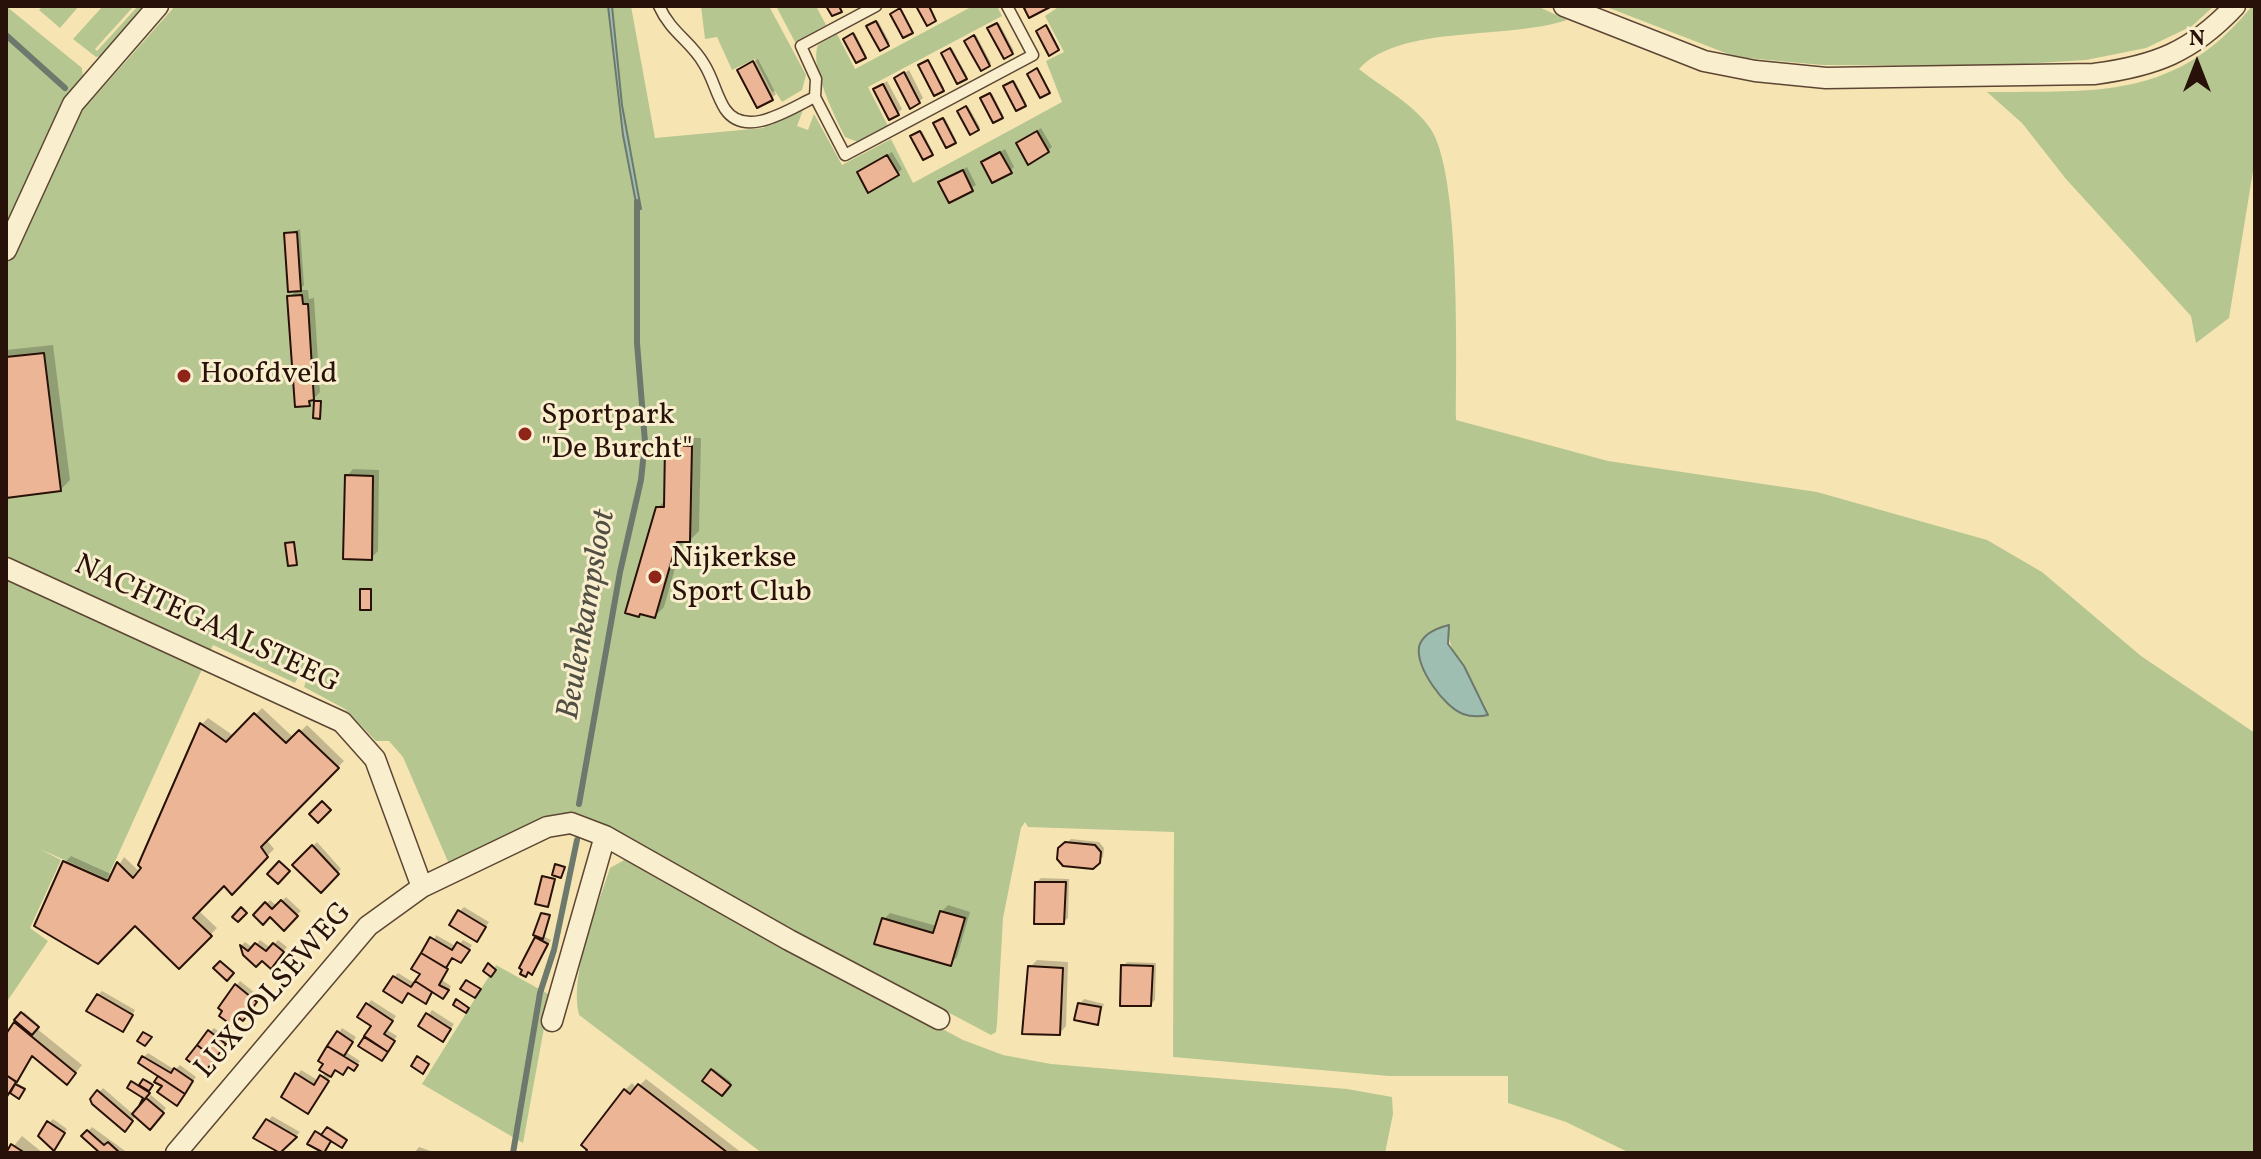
<!DOCTYPE html>
<style>
body{margin:0}
#map{position:relative;width:2261px;height:1159px;overflow:hidden;background:#f6e5b3;font-family:Vollkorn,serif}
canvas{display:block}
.frame{position:absolute;inset:0;border:8px solid #281108;pointer-events:none}
.north{position:absolute;left:2157px;top:24px;width:80px;height:80px;-webkit-text-stroke:6px #f9eece;paint-order:stroke;rotate:0deg;font-size:22px;font-weight:700;line-height:32px;text-align:center;color:#281108}
.north::after{content:'';display:block;margin:auto;width:28px;height:36px;background:#281108;clip-path:polygon(50% 0,100% 100%,50% 72%,0 100%)}
</style>
<div id="map">
<canvas width="2261" height="1159"></canvas>
<div class="frame"></div>
<div class="north">N</div>
</div>
<script>
const c = document.querySelector('canvas').getContext('2d');
c.lineJoin = 'round';
function fillPath(path, color) { c.fillStyle = color; c.fill(path, 'evenodd'); }
function strokePath(path, color, width, dash) { c.strokeStyle = color; c.lineWidth = width; c.lineCap = dash ? 'butt' : 'round'; c.setLineDash(dash || []); c.stroke(path); }
function label(font, color, halo, rows, align = 'center') {
  c.font = font + ' Vollkorn,serif'; c.lineWidth = 6; c.setLineDash([]); c.textBaseline = 'middle'; c.strokeStyle = halo; c.fillStyle = color; for (const [text, x, y, turn = 0] of rows) {
    c.save(); c.translate(x, y); c.rotate((+turn || 0) * Math.PI / 180); c.textAlign = isNaN(turn) ? turn : align; if (halo) c.strokeText(text, 0, 0); c.fillText(text, 0, 0); c.restore();
  }
}
fillPath(new Path2D(`
 M6 6 82 68 83 79 75 91 89 103 175 6H631L655 138 763 128 803 110 797 126 808 130 814 114 842 165 891 139 913 183 1062 102 1046 61 1064 52 1045 16 1060 6H1537L1567 20C1509 40 1400 24 1359 69 1381 87 1414 104 1430 128 1461 171 1456 362 1456 420L1608 461 1817 492 1987 540 2042 572 2141 656 2255 733V1153H1630L1566 1122 1508 1103V1076H1389L1173 1057 1174 832 1028 827 1025 822 1021 828 1003 918 997 1024 996 1032 991 1035 585 820 449 864 403 757 389 741H376L345 709 304 687 307 678 299 675 295 683 213 645 107 879 40 849 61 860 30 928 48 941 6 1003ZM1448 626C1447 655 1475 684 1488 711L1438 628Z
 M43 6H79L60 28 39 10Z
 M103 6H134L95 49 97 51 138 6H147L102 56 96 57 73 39Z
 M701 6H769L806 75 802 90 782 102 775 91 772 92 755 59 732 70 717 37 705 39Z
 M776 6H816L826 25 795 42Z
 M973 6H997L1002 16 868 87 888 126 858 142 845 137C835 117 809 65 818 45L837 34 855 69Z
 M1604 6H2214L2192 26 2146 48 2086 60 1990 66 1822 65 1736 57Z
 M2252 6H2255V159L2229 318 2196 343 2191 316 2066 179 2022 123 1987 92C2098 91 2176 100 2252 6Z
 M626 859 963 1040 1003 1055 1051 1064 1347 1089 1392 1097 1393 1114 1385 1153H762L579 1015C569 975 597 908 610 868Z
 M496 965 550 995 523 1143 422 1084Z`), '#b6c691');
const water = new Path2D(`
 M608 6H612L622 105 641 209 637 208 623 135Z
 M1449 625 1448 644 1464 666 1488 715C1479 717 1471 717 1463 714 1444 707 1416 668 1419 647 1422 634 1437 628 1449 625Z`);
fillPath(water, '#9dbeb1');
strokePath(water, '#6e796d', 2);
fillPath(new Path2D(`
 M878 21 890 43 880 48 870 25Z
 M999 23 1014 51 1005 56 991 27Z
 M1048 26 1059 47 1058 49 1040 30Z
 M855 33 866 55 865 56 847 38Z
 M976 35 991 63 989 65 968 40Z
 M952 48 967 76 966 77 945 52Z
 M758 59 776 94 772 98 739 70Z
 M929 60 944 88 943 89 921 64Z
 M909 70 923 98 919 102 897 78Z
 M887 81 902 109 898 113 875 89Z
 M1015 81 1026 103 1017 108 1007 85Z
 M992 93 1003 115 1002 116 984 97Z
 M968 106 980 127 978 129 960 110Z
 M945 118 956 140 955 141 937 122Z
 M1041 128 1052 147 1048 151 1018 143Z
 M922 131 933 152 932 154 914 135Z
 M1005 149 1014 167 1010 171 983 163Z
 M892 152 902 169 898 173 864 168Z
 M967 167 976 185 950 201 941 183Z
 M300 229 304 285 299 290H308L309 299 314 298 320 392 309 404 290 297 298 289 286 234Z
 M53 345 70 480 61 489 6 479V350Z
 M676 437 701 438 699 531 690 540H683L664 607 655 616 658 508 666 499 667 446Z
 M353 469 379 470 378 551 371 558 347 476Z
 M262 708 294 738 307 725 344 761 266 839 274 849 239 885 224 884 198 910 217 928 179 966 65 862 71 856 113 875 124 857 140 872 144 868 140 864 202 724 208 718 234 736Z
 M1071 839 1099 842 1104 848 1103 857 1092 867 1060 849Z
 M317 842 341 869 321 890 295 865Z
 M1041 878 1069 879 1068 918 1064 922 1037 882Z
 M286 897 301 911 284 928 270 915H255L270 900 277 906Z
 M948 905 970 912 957 957 950 964 884 919 890 913 937 926 941 912Z
 M464 907 489 922 477 940 460 911Z
 M544 912 550 914 543 936 551 940 536 968 525 975Z
 M436 935 457 947 463 940 472 945 465 957 453 956 442 980 451 986 447 993 433 991 425 1001 394 977 398 973 416 984Z
 M260 940 271 948 278 940 287 947 275 962 245 954 242 945 245 942 253 948Z
 M1037 960 1068 962 1066 1026 1060 1033 1030 967Z
 M1127 962 1156 963 1155 1000 1151 1004 1123 966Z
 M240 981 260 997 247 1014 237 985Z
 M102 991 135 1010 126 1026 98 995Z
 M1084 999 1104 1004 1097 1023 1080 1004Z
 M371 1000 396 1016 387 1030 397 1036 382 1058 365 1038 374 1025 360 1016Z
 M432 1010 454 1024 446 1036 420 1026Z
 M24 1012 39 1025 36 1028 82 1065 73 1076 33 1055 16 1082 25 1088 18 1096 10 1091 6 1098V1038Z
 M214 1028 229 1039 208 1066 210 1032Z
 M342 1028 356 1037 346 1052 360 1061 354 1069 349 1065 336 1068 308 1112 283 1096 301 1070 319 1081 326 1072 325 1064 320 1061Z
 M148 1053 175 1070 180 1065 196 1077 180 1099 165 1086 161 1075 144 1057Z
 M714 1069 731 1082 722 1094 705 1080Z
 M146 1079 153 1083 145 1097 130 1087 134 1081 141 1086Z
 M646 1079 742 1153H587L590 1150 583 1145 625 1090 632 1083 637 1088Z
 M103 1088 134 1115 151 1095 166 1108 150 1127 136 1116 129 1125 92 1100Z
 M272 1116 300 1132 279 1152 256 1138Z
 M53 1119 67 1129 57 1144 49 1123Z
 M92 1127 128 1153H100L84 1136Z
 M330 1127 347 1138 342 1146 331 1139 309 1143 318 1131 324 1135Z
 M22 1136 43 1153H8Z
 M419 1147 436 1153H414Z`), '#0003');
strokePath(new Path2D(`
 M6 35 65 88
 M579 804 620 572 641 480 645 442 637 343V202
 M513 1153 540 993 554 950 577 840`), '#6e796d', 6);
const building = new Path2D(`
 M826 6H839L842 12 832 16Z
 M916 6H929L936 21 927 26Z
 M1028 6H1052L1029 18 1024 8Z
 M900 8 913 33 903 38 890 14Z
 M876 21 889 46 880 51 866 26Z
 M997 23 1013 54 1004 59 987 28Z
 M1046 25 1059 50 1049 56 1036 31Z
 M853 33 866 58 856 63 843 39Z
 M974 35 990 66 981 71 964 41Z
 M950 48 967 79 957 84 941 53Z
 M928 60 944 91 934 96 918 65Z
 M753 61 773 100 757 108 737 70Z
 M1037 68 1050 93 1040 98 1027 74Z
 M904 72 920 103 910 109 894 78Z
 M1013 81 1026 106 1016 111 1003 86Z
 M883 84 899 115 889 120 873 89Z
 M990 93 1003 118 993 123 980 98Z
 M966 106 979 130 970 135 957 111Z
 M943 118 956 143 946 148 933 123Z
 M920 131 933 155 923 160 910 136Z
 M1037 131 1049 152 1028 165 1016 143Z
 M1000 152 1012 173 992 183 981 162Z
 M887 155 899 175 868 193 857 172Z
 M963 170 973 191 949 203 938 182Z
 M297 232 301 291 288 292 284 233Z
 M302 295 303 304H308L314 400 309 401 310 406 295 407 287 296Z
 M44 353 61 491 6 498V357Z
 M314 401H321L320 419 313 418Z
 M665 445 692 446 690 542H677L655 618 640 614 639 617 625 613 656 507H664Z
 M345 475 373 476 372 560 343 559Z
 M294 542 297 565 288 566 285 543Z
 M360 589H371V610H360Z
 M254 713 286 743 299 730 339 768 261 847 268 857 232 895 224 886 193 918 212 936 179 969 135 926 98 964 34 926 63 861 108 881 117 862 133 878 141 868 138 865 200 723 226 742Z
 M322 801 331 810 318 823 309 814Z
 M1065 842 1095 845 1101 852 1100 863 1093 869 1063 866 1057 859 1058 848Z
 M312 845 339 874 321 893 292 865Z
 M279 861 290 871 278 884 267 874Z
 M555 864 565 867 561 878 552 875Z
 M542 876 555 879 548 907 535 904Z
 M1035 882H1066L1064 924H1034Z
 M281 900 298 916 284 931 270 917 263 925 253 915 265 902 272 909Z
 M241 907 247 913 238 922 232 917Z
 M458 910 486 927 477 942 449 925Z
 M940 911 965 918 951 966 874 944 882 918 933 933Z
 M541 913 550 915 543 939 533 935Z
 M430 937 452 950 457 942 470 950 461 963 452 958 446 968 421 953Z
 M535 937 548 944 532 975 528 972 526 977 520 974 522 970 519 968Z
 M255 943 266 951 273 943 284 952 271 969 262 961 256 967 243 955 240 945 248 951Z
 M421 953 448 969 439 985 449 990 443 999 415 981 420 974 411 969Z
 M220 961 234 973 227 981 213 968Z
 M488 963 496 970 491 977 483 971Z
 M1121 965 1153 966 1151 1006H1120Z
 M1028 966 1063 968 1060 1035 1022 1034Z
 M393 976 411 987 415 981 432 992 426 1004 408 993 402 1003 383 991Z
 M466 980 481 989 475 998 460 989Z
 M235 984 257 1002 243 1021 239 1018 233 1026 219 1016 222 1011 218 1008Z
 M97 994 133 1015 123 1032 86 1011Z
 M456 999 469 1008 466 1013 453 1005Z
 M366 1003 393 1021 384 1034 395 1041 388 1052 364 1036 371 1026 357 1017Z
 M1078 1003 1101 1007 1098 1025 1074 1020Z
 M21 1012 39 1027 32 1035 14 1020Z
 M426 1013 451 1029 443 1042 418 1026Z
 M14 1022 76 1073 67 1085 32 1056 17 1082 6 1075V1034Z
 M208 1030 226 1044 215 1059 197 1045Z
 M337 1031 353 1042 344 1056 327 1046Z
 M143 1032 152 1037 145 1046 137 1041Z
 M364 1037 388 1052 382 1061 358 1046Z
 M197 1045 215 1059 204 1073 186 1059Z
 M327 1046 358 1065 354 1071 348 1067 343 1075 335 1070 331 1077 319 1070 323 1064 318 1061Z
 M142 1056 171 1073 174 1068 193 1081 185 1094 138 1063Z
 M417 1056 429 1064 423 1074 411 1066Z
 M711 1069 731 1085 722 1096 702 1081Z
 M295 1073 314 1085 320 1075 329 1081 308 1114 281 1097Z
 M6 1075 16 1082 6 1098Z
 M158 1076 185 1094 177 1106 157 1092 162 1086 154 1082Z
 M143 1079 153 1085 149 1091 139 1085Z
 M131 1081 150 1093 139 1106 143 1098 127 1088Z
 M15 1084 25 1089 19 1099 10 1093Z
 M638 1084 728 1153H585L587 1150 581 1145 624 1089 630 1094Z
 M97 1090 133 1121 125 1132 92 1104 90 1099Z
 M146 1098 164 1113 150 1130 132 1114Z
 M266 1119 297 1137 280 1153 253 1138Z
 M47 1121 65 1133 54 1151 38 1136Z
 M327 1127 347 1140 342 1148 321 1135Z
 M87 1130 104 1145 108 1142 120 1153H100L81 1136Z
 M315 1131 331 1141 324 1153 307 1144Z
 M11 1144 25 1153H6Z`);
fillPath(building, '#ecb696');
strokePath(building, '#281108', 2);
const lane = new Path2D(`
 M659 6C671 33 691 41 704 64 713 78 716 95 725 109 746 140 791 108 815 97L845 155 1033 55 1007 6
 M815 97 816 79 801 46 876 6`);
const street = new Path2D(`
 M1564 6 1704 61 1755 71 1826 78 2094 74C2155 66 2192 52 2235 6
 M6 250 73 104 158 6
 M6 568 342 722 375 759 422 887
 M552 1021 605 836
 M176 1153 368 926 422 887 547 827 571 823 605 836 789 940 939 1019`);
strokePath(lane, '#5c4633', 13);
strokePath(street, '#5c4633', 23);
strokePath(lane, '#f9eece', 10);
strokePath(street, '#f9eece', 20);
for (const [x, y, r, color] of [
 [184,376,8,"#8f2418"],
 [525,434,8,"#8f2418"],
 [655,577,8,"#8f2418"]
]) { const dot = new Path2D(); dot.arc(x, y, r, 0, 2 * Math.PI); c.fillStyle = color; c.fill(dot); strokePath(dot, '#f9eece', 3); }
label('30px', '#281108', '#f9eece', [
 ["Hoofdveld",200,376],
 ["Sportpark",541,417],
 ["\"De Burcht\"",541,451],
 ["Nijkerkse",671,560],
 ["Sport Club",671,594]
], 'left');
label('30px', '#281108', '#f9eece', [
 ["NACHTEGAALSTEEG",206,626,25],
 ["LUXOOLSEWEG",275,992,-49]
]);
label('italic 32px', '#514e43', '#f9eece', [
 ["Beulenkampsloot",589,615,-80]
]);
</script>
